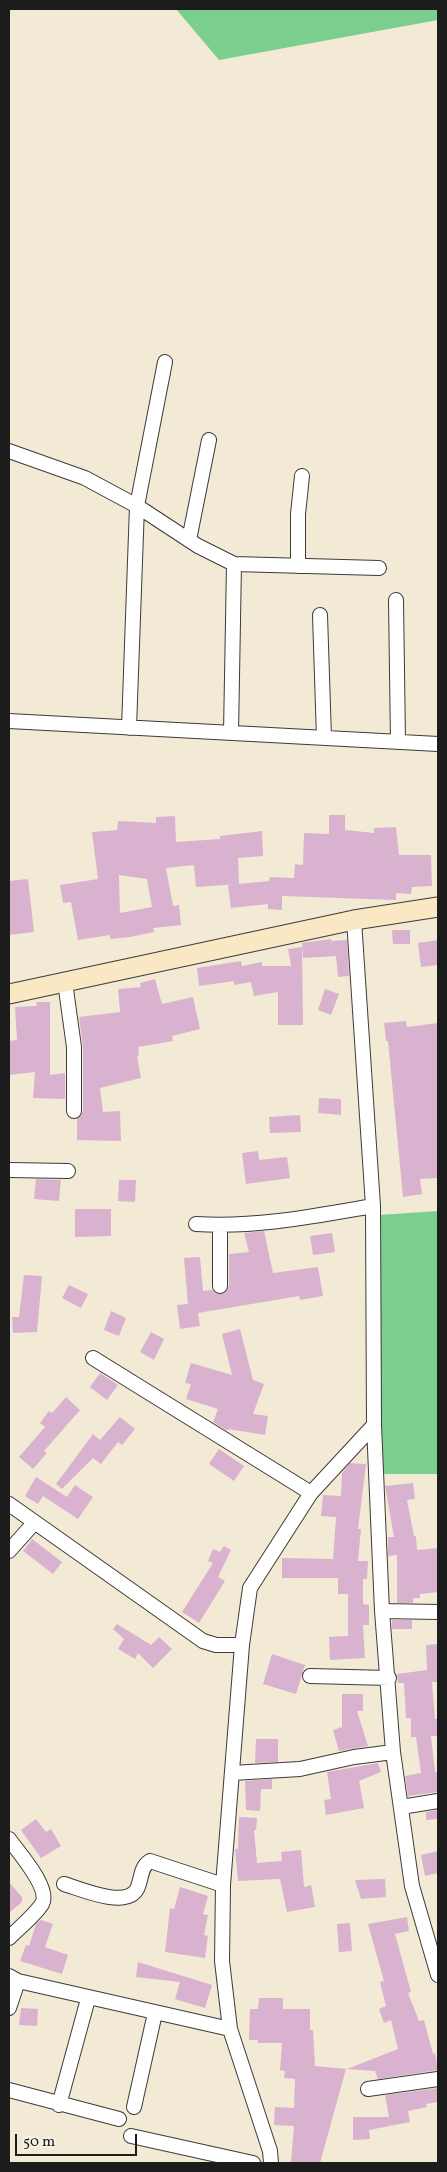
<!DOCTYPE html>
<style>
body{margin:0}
#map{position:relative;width:447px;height:2172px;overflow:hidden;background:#f2ead4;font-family:Vollkorn,serif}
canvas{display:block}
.frame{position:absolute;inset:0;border:10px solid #1c1c1c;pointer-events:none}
.scale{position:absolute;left:15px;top:2134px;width:122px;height:22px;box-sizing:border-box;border:2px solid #1c1c1c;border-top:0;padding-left:6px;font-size:15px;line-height:18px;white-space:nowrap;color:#1c1c1c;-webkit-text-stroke:4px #f7f3e8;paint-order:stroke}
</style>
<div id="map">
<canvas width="447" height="2172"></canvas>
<div class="frame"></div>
<div class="scale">50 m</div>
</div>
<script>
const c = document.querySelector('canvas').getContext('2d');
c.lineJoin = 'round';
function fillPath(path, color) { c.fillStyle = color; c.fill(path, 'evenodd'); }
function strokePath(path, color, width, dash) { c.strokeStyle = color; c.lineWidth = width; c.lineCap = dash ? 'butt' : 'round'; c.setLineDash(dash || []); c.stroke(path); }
fillPath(new Path2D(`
 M176 9H438V20L219 60Z
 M438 1211V1474H382L379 1215Z`), '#7cce8f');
fillPath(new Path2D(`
 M329 815H345V830L374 833V828L396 827 399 855H431L432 886 412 887 411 894 396 893V900L282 896V910L268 909V904L231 908 228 885 269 881 270 877 294 878 295 864 303 865 304 833 329 834Z
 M175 816 176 842 220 839V836L262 831 263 856 238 858 239 884 196 887 194 865 166 868 173 906 179 905 181 925 153 928 154 932 130 937 110 939V935L78 940 71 902 63 903 60 885 98 879 92 832 117 830 118 821 156 823V817ZM119 875 147 879 152 907 120 913Z
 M28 879 34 932 9 935V881Z
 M392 930H410V944H393Z
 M331 939V941L347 940 349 976 338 977 336 956 303 958 302 943Z
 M438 940V965L421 967 418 943Z
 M302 947 303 1025H278V992L254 996 251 982 234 985V981L199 986 197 968 241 961 242 966 262 962V966H291L288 949Z
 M155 979 162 1004 193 997 200 1029 172 1036 173 1041 138 1047 139 1055 137 1056 141 1078 100 1088 103 1112 120 1111 121 1141 77 1140V1119L83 1111V1047L79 1017 120 1012 118 989 141 987 140 983Z
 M325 989 339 994 331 1015 318 1010Z
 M36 1002H50V1075L65 1073V1099L33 1098 35 1072 9 1075V1041L17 1040 15 1007 37 1006Z
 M406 1021 407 1027 438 1023V1178L420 1179 422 1194 403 1197 388 1041H386L384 1023Z
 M319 1098 341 1099V1115L318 1113Z
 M300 1115 301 1132 270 1133 269 1117Z
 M258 1151 259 1160 287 1157 290 1178 246 1184 242 1153Z
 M36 1179 61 1180 59 1201 34 1199Z
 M119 1180H136L135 1202 118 1201Z
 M75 1209H111V1236L75 1237Z
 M264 1231 273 1273 318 1267 323 1296 300 1300 299 1296 198 1313 200 1326 180 1329 177 1305 188 1304 184 1258 200 1257 203 1291 212 1290 216 1294H224L229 1286V1254L249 1252 244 1233Z
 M332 1233 335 1252 313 1255 310 1236Z
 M24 1275 42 1276 37 1332 13 1333 12 1317H19Z
 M69 1285 88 1294 81 1308 62 1298Z
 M111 1311 126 1318 119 1336 104 1330Z
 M240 1329 253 1380 264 1384 253 1414 268 1416 265 1435 228 1429 227 1431 213 1422 218 1409 186 1399 191 1384 185 1383 191 1363 232 1375 222 1334Z
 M151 1332 164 1339 154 1360 140 1352Z
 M100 1373 118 1385 107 1400 90 1387Z
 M66 1397 80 1410 44 1451 47 1453 33 1469 19 1457 45 1427 40 1423 49 1411 52 1413Z
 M120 1417 135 1429 122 1445 118 1442 101 1464 93 1458 62 1489 56 1484 93 1434 100 1440Z
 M219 1449 244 1466 234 1481 209 1464Z
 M350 1463 366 1464 358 1529H361L358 1561H368L367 1579H363V1604L369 1605V1625H363L365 1658 330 1660 329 1637 348 1636V1594H338V1578H282V1558L333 1559 336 1517 321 1516 323 1495 341 1496 342 1473Z
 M36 1477 67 1497 75 1485 93 1497 78 1519 43 1496 38 1504 25 1496Z
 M413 1483 415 1499 407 1500 414 1536H416L417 1550 438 1548V1592L420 1594V1598H413V1603H397V1555L388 1556V1537H394L385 1486Z
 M32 1539 62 1562 53 1574 23 1551Z
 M224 1546 231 1550 218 1577 225 1581 199 1623 182 1612 213 1563 208 1561 213 1549 220 1552Z
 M392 1620H412V1629H392Z
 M117 1624 151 1645 159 1637 172 1649 153 1668 138 1653 135 1659 118 1649 124 1639 113 1629Z
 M438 1644V1682H432L435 1719H438V1736H431L435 1772H438V1792L408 1796 405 1776 421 1773 416 1737H411V1718H406L404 1683H398L397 1674 427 1670 426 1645Z
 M272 1654 305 1665 296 1694 263 1684Z
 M342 1694H363V1711H357L368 1746 339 1751 333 1730 342 1727Z
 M256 1739H278V1762L255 1763Z
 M378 1763 381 1772 359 1781 364 1808 326 1815 324 1800 331 1799 327 1772Z
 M272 1779V1789H261L260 1811 246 1810 245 1781Z
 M438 1810V1819L426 1820V1812Z
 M239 1817 257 1818 256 1830H254L257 1863 282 1861 281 1852 301 1850 304 1887 311 1885 315 1907 287 1912 280 1879 238 1881 235 1849H238Z
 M36 1819 46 1832 51 1829 61 1846 41 1858 21 1830Z
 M438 1851V1873L425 1876 421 1855Z
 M385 1879 386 1897 361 1899 355 1880Z
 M9 1882 22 1897V1902L9 1913Z
 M180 1887 208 1896 203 1914 208 1915 204 1935 208 1936 205 1958 165 1952 170 1908 174 1909Z
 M407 1917 409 1931 395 1934 411 1992 408 1993 419 2021 424 2020 433 2054 435 2053 438 2070 378 2079 375 2071 347 2069 398 2049 391 2020 384 2023 379 2009 386 2006 380 1982 384 1981 368 1924Z
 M41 1920 53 1924 45 1947 68 1955 62 1974 20 1961 26 1945 29 1946 36 1924Z
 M350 1923 352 1951 339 1952 337 1924Z
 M138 1962 212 1985 205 2008 175 1999 180 1982 136 1977Z
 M259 1998H283V2009H310V2030H313L315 2066 346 2069 320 2163H291L294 2126 274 2125 275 2107 294 2108 295 2079 284 2078 285 2071 280 2070 282 2043H258V2040H249L250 2009H258Z
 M21 2008 38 2009 37 2026 19 2025Z
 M438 2088V2102L426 2104 427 2107 408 2111 410 2122 369 2130 370 2139 353 2140V2117H389L385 2095Z`), '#d9b2d0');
const street = new Path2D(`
 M9 451 85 478 137 506 198 546 234 564 379 568
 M189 540 209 440
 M298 566V514L302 476
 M396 600 398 742
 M320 615 324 738
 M9 721 438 744
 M129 728 137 506 165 362
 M231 733 234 564
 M354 920 373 1206 374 1425 382 1611 393 1752 412 1886 438 1975
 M65 982 74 1047V1111
 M9 1170 68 1171
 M196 1224C255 1228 315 1216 373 1206
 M220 1286V1226
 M93 1358 311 1493
 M9 1504 203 1641 216 1645H242
 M9 1551 34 1523
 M382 1611 438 1612
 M310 1676 389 1678
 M232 1773 300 1769 354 1757 393 1752
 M401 1807 438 1801
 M9 1839C18 1852 51 1888 42 1904 34 1916 19 1928 9 1938
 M64 1884C81 1889 126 1909 137 1889 142 1879 140 1867 150 1861L223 1885
 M9 1976 18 1981 230 2029
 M9 2008 18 1981
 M368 2089 438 2079
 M9 2090 119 2119
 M59 2105 88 1999
 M134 2107 155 2013
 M131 2136 253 2163
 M271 2163 270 2151 230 2029 222 1961 223 1885 242 1645 250 1588 311 1493 374 1425`);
const secondary = new Path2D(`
 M9 994 354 920 438 907`);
strokePath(street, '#3c3b38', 16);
strokePath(secondary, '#3c3b38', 21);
strokePath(street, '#fff', 14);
strokePath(secondary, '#fae7c3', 19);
</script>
